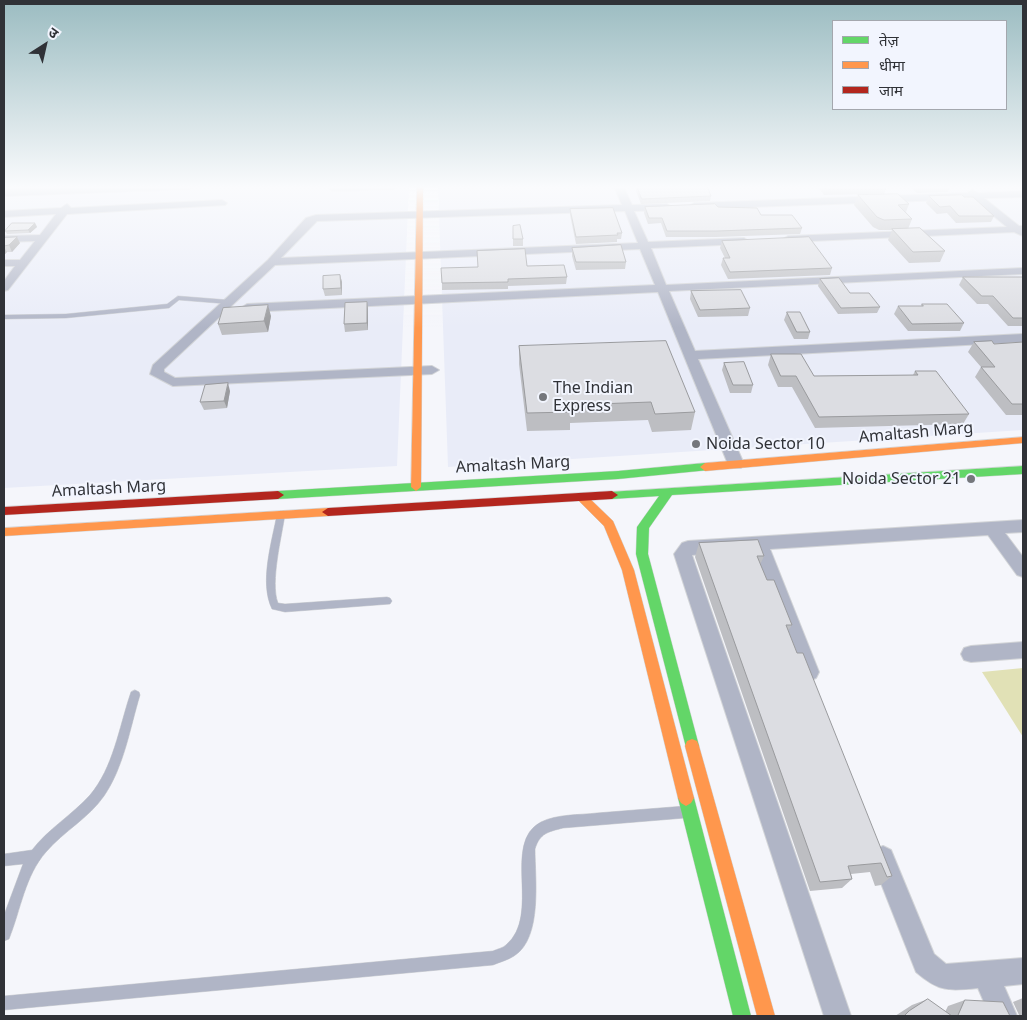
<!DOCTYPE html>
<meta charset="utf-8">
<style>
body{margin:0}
#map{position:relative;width:1027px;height:1020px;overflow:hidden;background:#f5f6fb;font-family:"Noto Sans","Noto Sans Devanagari",sans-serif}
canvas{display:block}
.frame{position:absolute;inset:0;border:5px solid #303237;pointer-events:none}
.legend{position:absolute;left:832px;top:20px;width:175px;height:90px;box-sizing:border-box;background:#f2f5fe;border:1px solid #a4a7ae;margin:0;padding:6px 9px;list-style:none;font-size:15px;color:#303237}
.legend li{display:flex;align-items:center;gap:10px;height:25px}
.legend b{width:25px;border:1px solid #a4a7ae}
.north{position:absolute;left:20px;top:20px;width:50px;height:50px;-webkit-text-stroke:4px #f2f5fe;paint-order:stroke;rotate:35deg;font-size:14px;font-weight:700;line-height:20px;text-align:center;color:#303237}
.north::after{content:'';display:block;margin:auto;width:18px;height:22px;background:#303237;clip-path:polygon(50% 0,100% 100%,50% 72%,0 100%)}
</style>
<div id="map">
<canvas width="1027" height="1020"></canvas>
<div class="frame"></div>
<ul class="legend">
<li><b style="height:6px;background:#63d668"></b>तेज़</li>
<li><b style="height:6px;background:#ff974d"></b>धीमा</li>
<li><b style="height:6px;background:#b3261e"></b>जाम</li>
</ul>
<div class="north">उ</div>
</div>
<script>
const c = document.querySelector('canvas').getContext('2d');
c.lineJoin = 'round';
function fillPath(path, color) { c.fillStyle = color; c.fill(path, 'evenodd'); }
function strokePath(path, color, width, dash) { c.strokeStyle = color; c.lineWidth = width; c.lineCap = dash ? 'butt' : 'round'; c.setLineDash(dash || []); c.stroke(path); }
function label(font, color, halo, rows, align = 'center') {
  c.font = font + ' "Noto Sans",sans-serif'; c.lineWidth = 4; c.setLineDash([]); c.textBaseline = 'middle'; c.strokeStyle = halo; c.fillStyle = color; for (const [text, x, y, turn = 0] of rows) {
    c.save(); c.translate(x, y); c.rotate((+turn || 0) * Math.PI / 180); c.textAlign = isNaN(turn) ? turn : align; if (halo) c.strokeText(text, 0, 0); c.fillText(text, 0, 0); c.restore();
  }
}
fillPath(new Path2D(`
 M4 186H409L397 466 4 488Z
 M438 186H1023V430L448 467Z`), '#e9ecf8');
fillPath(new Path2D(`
 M1023 668V737L982 672Z`), '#e1e1b6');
const lane = new Path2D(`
 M178 296 229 300 232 302 229 304 179 300 169 308 66 318 4 319V315L66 314 167 304Z
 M281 511 285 514C282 536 270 582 278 603L285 604 387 597 390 598 392 601 390 604 285 612 272 609C259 582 272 542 277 514Z
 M135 690 139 692 140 695C130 728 124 767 104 796 89 818 64 831 46 852 25 876 21 909 9 939L4 941V915L23 864 4 866V854L32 850C48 829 72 815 90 795 113 768 119 728 130 695L131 692Z
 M685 806 689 808 691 812 689 816 685 818 563 828C548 832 540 833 535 849 535 878 543 938 514 956 508 960 500 962 493 965L4 1010V996L493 951C497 949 503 948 506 945 542 915 501 843 541 822 557 814 579 815 597 813 626 811 656 808 685 806Z`);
const street = new Path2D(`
 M124 186H194L189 189 4 196V190Z
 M330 186H399L394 189 333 191 328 188Z
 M614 186H623L632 205 667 204 672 207 667 210 634 211 648 242 744 238 749 241 744 244 651 248 666 285 1023 268V274L669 291 695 351 1023 334V342L698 359 744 464 741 468H731L728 464 658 292 247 312 241 308 247 304 655 285 640 249 275 265 164 369V372L175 378 432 366 439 370 432 374 173 386 150 374 153 365 268 260 306 218 316 215 622 205ZM625 211 638 243 281 258 317 221Z
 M972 190 978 193 1023 191V197L984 198 1019 226H1023V236L1014 232 788 242 783 239 788 236 1007 227 973 199 694 209 689 206 694 203 967 193Z
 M222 200 227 203 225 205 67 214 8 290 4 291V281L15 266H4V260H20L35 241 4 242V236L40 235 56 214 4 217V211L61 208 67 204 71 208Z
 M1023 520V532L1005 533 1023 557V577L1017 575 988 535 770 549 819 672 816 678 809 681 802 678 799 672 753 550 692 555 851 1016H824L674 554 682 543 688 541Z
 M1023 642V658L971 662 964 660 961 654 964 648 971 646Z
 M883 846 891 850 934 954 946 964 1023 958V984L1004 986 1017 1016H990L978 988C949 991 939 992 916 972L871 858 875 850Z`);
const fast = new Path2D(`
 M705 463 710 467 709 470 618 479 278 499 272 495 278 491 618 471Z
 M1023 466V474L672 495 649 528 648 554 699 746 697 751 692 753 687 751 636 554 637 527 659 496 612 499 608 498 606 495 608 492Z
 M686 790 691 793 694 798 751 1016H733L678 798 681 793Z`);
const slow = new Path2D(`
 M417 186H423L421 487 416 491 411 487Z
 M1023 437V443L705 471 700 467 705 463Z
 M581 493 585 494 613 521 634 570 694 798 691 803 686 806 681 803 678 798 622 570 604 526 575 497Z
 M328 508 334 512 328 516 4 536V528Z
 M692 739 697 741 699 746 775 1016H757L685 746 687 741Z`);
const jam = new Path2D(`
 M278 491 284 495 278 499 4 515V507Z
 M612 491 618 495 612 499 328 516 322 512 328 508Z`);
strokePath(lane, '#d2d4d7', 1);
strokePath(street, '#d2d4d7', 2);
strokePath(fast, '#d2d4d7', 1);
strokePath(slow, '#d2d4d7', 1);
strokePath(jam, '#d2d4d7', 1);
fillPath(lane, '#b0b5c6');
fillPath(street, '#b0b5c6');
fillPath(fast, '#63d668');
fillPath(slow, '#ff974d');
fillPath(jam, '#b3261e');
fillPath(new Path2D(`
 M637 186H648H647H707L711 196 710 201 641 204 636 191Z
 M817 186H883L886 189 884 194 909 204 906 212 912 219 908 229 945 251 940 262 909 263 888 240 892 230H879L873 227 854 205 858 195 873 194 824 195Z
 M909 186H950L948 192 917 193Z
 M1000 186H1023V187L1002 188Z
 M929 196 964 197 994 216 991 222 956 223 947 213 937 214 926 203Z
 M645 207H718L761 215 802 228 800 234 716 237H666L661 223 648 224 644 213Z
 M570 209 622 233 621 239H617V242L576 244 570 215Z
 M35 223 37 227 30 233 7 234 5 231Z
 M513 226 523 239V246H513Z
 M4 238 20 243 12 252H7L4 255Z
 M722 241 832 268 830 275 728 279 721 265 723 258H725L720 248Z
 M572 248 626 262 625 269 576 270 572 256Z
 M527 266 567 277 566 284 508 286V289L442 290V283Z
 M340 275 342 282V295L325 296 323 289Z
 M963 277H1023V326H1008L988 304H977L959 285Z
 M820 279 880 307 877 313 838 314 818 286Z
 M691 291 750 308 748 316 698 317 690 299Z
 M367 302 368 309V330L345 332 344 324Z
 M922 304 964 323 960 331H908L894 314 898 306H921Z
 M787 312 810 332 808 339H794L784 320Z
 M271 316 268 332 222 335 218 324Z
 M974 342 994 344 1023 342V415H1006L975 377 981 367 968 352Z
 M519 346 695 412 691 430 652 432 648 420 570 423V430L527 431 519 364Z
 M771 354 814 376 913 375 915 371 969 414 963 424 815 428 792 387H778L768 365Z
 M724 363 753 385 751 393H730L722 370Z
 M230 391 227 408 204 410 200 402Z
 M699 543 764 556 760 565 767 580 792 625 788 631 892 876 881 885 875 886 870 872 851 874 852 879 842 888 810 891 695 557Z
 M1023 998V1016H1017L1019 1015 1013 1002Z
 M928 999 945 1012 948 1006 965 1000 1010 1016H895L912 1005Z`), '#bdbec2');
fillPath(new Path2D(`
 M35 223 37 227 30 233 28 230Z
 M17 237 20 243 12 252 9 245Z
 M4 247 7 252 4 255Z
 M340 275 342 282V295L341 288Z
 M367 302 368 309V330L367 323Z
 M268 305 271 316 268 332 264 321Z
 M228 383 230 391 227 408 224 401Z`), '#9a9b9e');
const building = new Path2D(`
 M637 186H707L711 196 642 199Z
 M823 186H883L886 189H826Z
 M917 186H950L919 187Z
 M898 194 909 204 898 205 912 219 884 220 877 217 858 195Z
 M962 195 964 197H973L994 216H959L950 206 940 207 929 196Z
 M715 204 718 207 757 208 761 215H792L802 228 717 231H667L662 218H649L645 207Z
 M613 208 622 233H617L618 235 576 237 570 209Z
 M12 223H35L28 230 5 231Z
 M520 225 523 239H513V226Z
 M920 228 945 251 913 252 892 229Z
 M17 237 9 245 4 246V238Z
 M809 237 832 268 730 272 723 258H730L722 241Z
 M621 245 626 262H576L572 248Z
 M525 249 527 266 564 265 567 277 508 279V282L442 283 441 268 478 267 477 251Z
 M340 275 341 288 323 289V276Z
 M963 277H1023V318H1013L993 296H982Z
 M839 278 850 293H869L880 307 841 308 820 279Z
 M741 290 750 308 700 310 691 291Z
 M367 302V323L344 324 345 303Z
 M922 304H947L964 323 912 324 898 306H923Z
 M268 305 264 321 218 324 223 308Z
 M787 312H800L810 332H797Z
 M666 341 695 412 655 414 651 402 570 405 571 412 527 413 519 346Z
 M992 341 994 344 1023 342V404H1012L981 367H995L974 342Z
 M771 354H801L814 376 918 375 915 371H936L969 414 819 417 796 376H781Z
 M744 362 753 385H733L724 363Z
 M228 383 224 401 200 402 205 385Z
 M758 540 764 556H757L767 580H774L792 625H786L797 653H803L892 876 887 877 881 863 848 866 852 879 820 882 699 543Z
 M928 999 952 1016H904L909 1011Z
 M965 1000 1003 1002 1010 1016H958Z`);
fillPath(building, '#dcdde2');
strokePath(building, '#9a9b9e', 1);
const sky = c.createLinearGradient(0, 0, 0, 328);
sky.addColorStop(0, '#9bbcc1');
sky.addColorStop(0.57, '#fafbfd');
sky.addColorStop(1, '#fafbfd00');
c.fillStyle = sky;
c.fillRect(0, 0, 1027, 328);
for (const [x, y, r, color] of [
 [543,397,5,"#75777c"],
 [696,444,5,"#75777c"],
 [971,479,5,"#75777c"]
]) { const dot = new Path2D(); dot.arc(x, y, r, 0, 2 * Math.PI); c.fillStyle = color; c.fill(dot); strokePath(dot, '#f2f5fe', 2); }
label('16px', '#303237', '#f2f5fe', [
 ["The Indian",553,388],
 ["Express",553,406],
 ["Noida Sector 10",706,444],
 ["Noida Sector 21",961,479,"right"]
], 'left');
label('16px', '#303237', '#f2f5fe', [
 ["Amaltash Marg",916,433,-5],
 ["Amaltash Marg",513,465,-3],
 ["Amaltash Marg",109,489,-3]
]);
</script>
